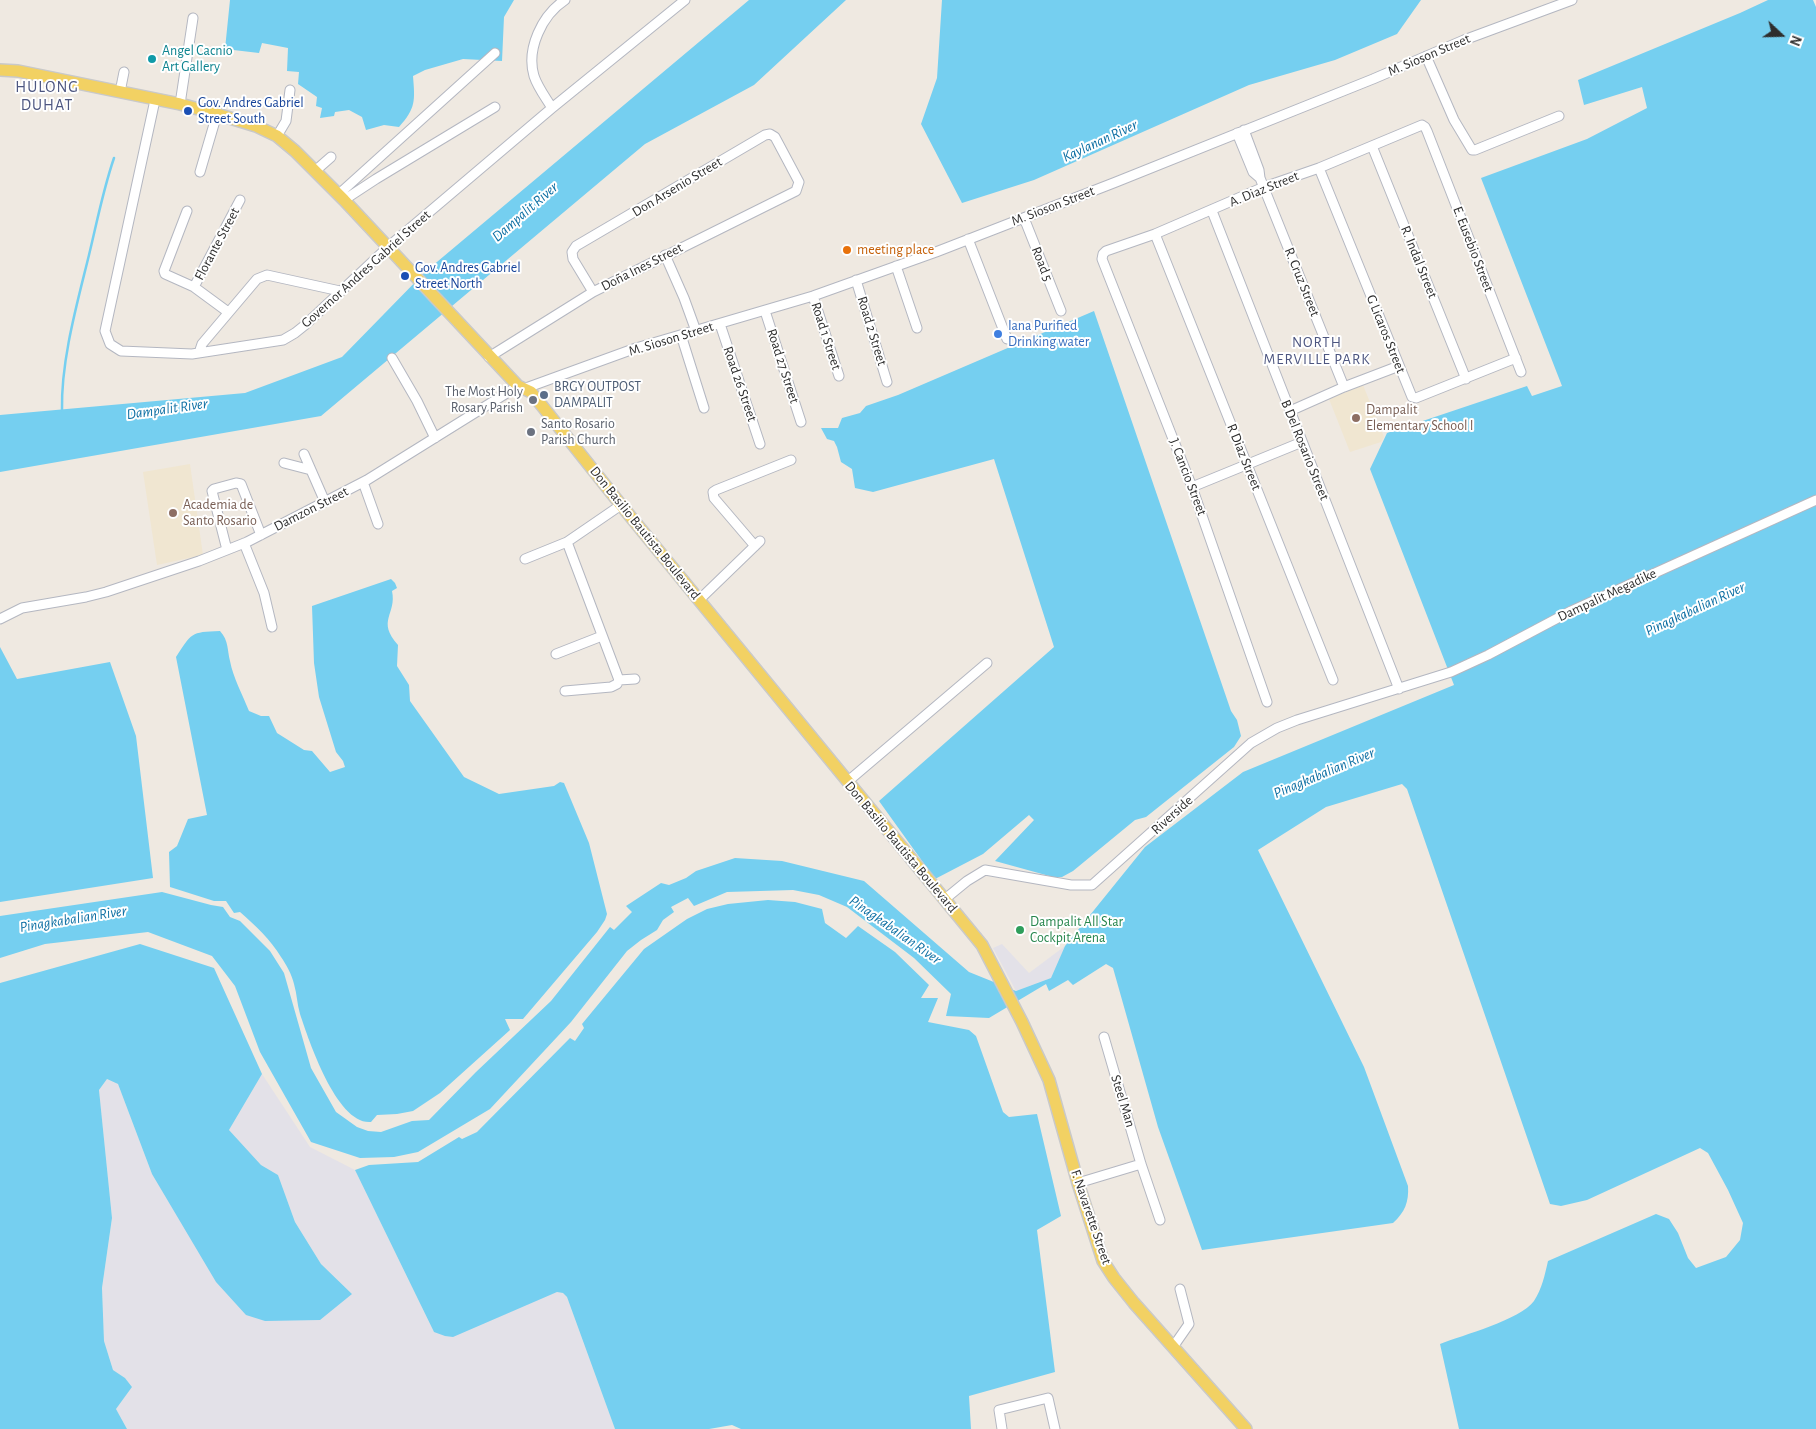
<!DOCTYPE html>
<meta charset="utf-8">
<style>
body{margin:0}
#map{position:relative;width:1816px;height:1429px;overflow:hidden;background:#efe9e1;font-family:"Alegreya Sans",sans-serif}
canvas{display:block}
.north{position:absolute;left:1756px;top:10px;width:50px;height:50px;-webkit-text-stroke:4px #fff;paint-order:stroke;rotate:111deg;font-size:14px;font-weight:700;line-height:20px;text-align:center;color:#2e2e2e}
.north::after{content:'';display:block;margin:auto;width:18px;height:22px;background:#2e2e2e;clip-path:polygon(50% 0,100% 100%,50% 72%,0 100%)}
</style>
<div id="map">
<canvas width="1816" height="1429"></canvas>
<div class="north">N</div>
</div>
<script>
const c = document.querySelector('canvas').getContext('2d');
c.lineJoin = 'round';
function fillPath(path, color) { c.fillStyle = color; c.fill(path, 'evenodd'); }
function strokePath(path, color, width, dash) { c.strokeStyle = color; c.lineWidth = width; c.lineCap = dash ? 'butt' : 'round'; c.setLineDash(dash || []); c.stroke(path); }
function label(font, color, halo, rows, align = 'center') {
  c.font = font + ' "Alegreya Sans",sans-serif'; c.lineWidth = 4; c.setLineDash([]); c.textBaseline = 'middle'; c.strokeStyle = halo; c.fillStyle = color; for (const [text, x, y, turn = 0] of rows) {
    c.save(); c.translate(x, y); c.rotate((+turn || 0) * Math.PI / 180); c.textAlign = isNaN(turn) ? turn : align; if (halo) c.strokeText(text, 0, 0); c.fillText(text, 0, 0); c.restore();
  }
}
fillPath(new Path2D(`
 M1002 944 1029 973 1065 946 1051 978 1016 991 993 948Z
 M262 1074 310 1147 355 1170 434 1332 557 1292 563 1293 567 1297 615 1429H127L116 1409 132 1387 125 1378 113 1370 104 1341 102 1288 112 1218 99 1090 107 1079 118 1084 152 1174 352 1294 321 1264 295 1222 278 1175 261 1165 229 1130Z`), '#e3e1e8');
fillPath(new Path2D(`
 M1363 385 1384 437 1381 442 1350 452 1329 399Z
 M190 464 203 555 157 565 143 472Z`), '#f0e6d1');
fillPath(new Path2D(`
 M230 0H514L504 17 502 61 463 59 425 70 413 76C415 101 416 108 399 127L384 125 366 130 362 117 349 110 335 112 334 116 320 118 322 108 316 106 317 97 298 84 299 72 287 71 288 48 262 43 259 53 225 49Z
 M749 0H846L754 85 645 144 321 416 0 472V415L245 393 342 357 425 272Z
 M942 0H1421L1397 34 1335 60 1249 85 1034 180 962 203 921 124 937 78Z
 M1768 0H1813L1816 7V1429H1459L1440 1344C1463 1335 1520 1320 1534 1301 1542 1289 1545 1274 1548 1261L1656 1214 1669 1219 1678 1233 1688 1258 1696 1268 1726 1257 1740 1240 1743 1223 1728 1190 1708 1153 1700 1148 1587 1200 1561 1206 1550 1204 1407 789 1402 784 1326 807 1258 850 1364 1067 1408 1186C1409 1202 1405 1212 1393 1223L1202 1250 1158 1127 1113 968 1106 964 1073 985 1068 980 1049 991 1046 984 989 1018 946 1016 951 994 914 958 847 907 819 895 793 890 727 892 694 906 688 898 671 907 674 912 663 920 657 930 641 940 627 951 571 1022 490 1109 418 1152 394 1157 360 1158 311 1142 260 1052 235 986 212 956 148 932 45 944 0 958V916L162 892 211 905 223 907 230 917 240 921 270 951 284 973 311 1068 336 1112 357 1127 368 1131 381 1132 412 1121 429 1120 476 1072 551 1001 610 927 614 930 632 912 626 906 661 883 669 885 686 878 696 871 735 858 782 861 864 881 969 972 1016 991 1051 978 1065 946 1145 847 1243 772 1454 685 1370 469 1387 433 1527 386 1532 396 1562 386 1481 178 1587 139 1647 108 1642 87 1584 105 1578 80 1740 13Z
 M1094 311 1231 711 1237 720 1241 736 1234 747 1146 817 1135 820 1073 871 1062 877H1053L995 861 1034 820 1029 815 983 854 935 879 879 801 1054 647 994 459 873 492 855 488 852 469 841 462 837 447 834 441 827 439 821 428H838L842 418 860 413 866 406 898 395Z
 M391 579 395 583 397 588 392 591C397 615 376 620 398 645L397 666 409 685 410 701 464 777 499 794 554 786 560 782 564 783 589 843 607 914 605 920 597 932 523 1019H505L510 1030 440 1093 413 1111 397 1114 377 1115 371 1122C337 1125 309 1041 300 1014 297 1004 297 994 294 984 292 975 286 964 281 957 271 940 255 925 240 912L234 913 226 901H214L170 887 169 852 177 846 188 819 207 815 176 657C192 633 190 632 220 631 229 641 227 650 230 661 233 677 243 696 249 711L261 716H269L277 733 304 750 312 751 330 772 345 767 343 761 336 752 319 697 314 663 312 606Z
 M0 647 17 679 110 662 136 736 153 878 0 902Z
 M768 900 795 902 822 909 825 923 846 938 858 926 895 952 929 985 921 998H938L928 1022 969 1030 976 1036 1003 1112 1009 1117 1037 1114 1061 1216 1037 1230 1055 1372 969 1396 971 1429H741L732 1425 709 1429H615L567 1297 563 1293 557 1292 453 1337 445 1336 434 1332 355 1170 369 1165 418 1162 459 1137 462 1139 477 1132 570 1038 575 1041 584 1028 582 1024 644 949 687 919 707 909 728 904Z
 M140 944 214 968 262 1074 229 1130 261 1165 278 1175 295 1222 321 1264 352 1294 320 1320 265 1321 246 1315 216 1282 152 1174 118 1084 107 1079 99 1090 112 1218 102 1288 104 1341 113 1370 125 1378 132 1387 116 1409 127 1429H0V983Z`), '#75cff0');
strokePath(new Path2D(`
 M62 410C61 360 77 304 89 255 97 222 103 190 114 158`), '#75cff0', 2.5);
const minor = new Path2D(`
 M1426 56 1454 120 1472 150H1475L1559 116
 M120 92 124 72
 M155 100 105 331 110 344 121 351 192 354 283 340 295 333 305 325 388 247 552 108 685 0
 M180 104 193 18
 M552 108C546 98 538 88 534 76 526 49 542 15 565 0
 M1244 130 1259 170 1260 178 1344 387
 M1237 133 1253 172 1260 178
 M277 136 286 121 290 90
 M1372 146 1466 379
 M1319 168 1412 397 1416 398 1516 358
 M315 171 331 157
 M200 172 217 114
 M339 194 495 53
 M344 200 376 179 495 107
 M187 211 164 271 165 274 194 287 228 312
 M1212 211 1399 689
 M1024 218 1061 311
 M1155 234 1333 680
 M968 239 1007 339
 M665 255 684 298 696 331
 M896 266 917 328
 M856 280 887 382
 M194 287 240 200
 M813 296 839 376
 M765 311 801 422
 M720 324 760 444
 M681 335 704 408
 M199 353 202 344 257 279 267 275 340 291
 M489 357 593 292 796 191 799 182 775 137 770 134 765 135 576 246 572 252 573 259 593 292
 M392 358 417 401 435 438
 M526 388 636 348 813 296 936 252 1116 182 1373 79 1464 40 1572 0
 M1290 411 1344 387 1399 366
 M304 454 325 502
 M284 463 311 470
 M363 482 378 524
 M1192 487 1302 442
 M244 543 264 593 272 627
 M755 546 714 498 713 492 716 490 791 460
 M227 550 212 491 214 489 236 483 241 484 261 535
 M525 559 567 542 621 505
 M699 600 760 541
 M0 619 22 608 86 597 106 592 199 561 247 542 367 480 518 386
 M556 654 602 636
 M619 680 635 679
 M565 691 611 687 617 684 619 680 567 542
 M1267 702 1192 487 1102 259 1103 254 1106 251 1155 234 1264 187 1319 168 1422 125 1425 127 1427 131 1521 372
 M847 782 987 663
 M945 899 967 881 985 870 1071 885H1092L1251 743 1277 728 1297 720 1451 672 1488 655 1571 611 1816 500
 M1104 1037 1141 1164 1160 1220
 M1078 1183 1141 1164
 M1173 1347 1189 1324 1180 1289
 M1002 1429 999 1410 1048 1398 1055 1429`);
const major = new Path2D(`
 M0 70 18 71 180 104 217 114 256 126 277 136 295 151 344 200 518 386 531 392 621 505 982 945 1022 1022 1049 1080 1078 1183 1103 1261 1114 1278 1134 1303 1246 1429`);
strokePath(minor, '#b4b7c1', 11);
strokePath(major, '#c9c9c9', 14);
strokePath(minor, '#fff', 9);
strokePath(major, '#f2d163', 11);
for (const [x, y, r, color] of [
 [152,59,5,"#0f9aa8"],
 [188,111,5,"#1a4fb4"],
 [847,250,5,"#e8710a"],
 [405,276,5,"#1a4fb4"],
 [998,334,5,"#3f7fe0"],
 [544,395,5,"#5c6f8a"],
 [533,400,5,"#6b7280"],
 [1356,418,5,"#8d6e63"],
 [531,432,5,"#6b7280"],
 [173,513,5,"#8d6e63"],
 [1020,930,5,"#2e9e5b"]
]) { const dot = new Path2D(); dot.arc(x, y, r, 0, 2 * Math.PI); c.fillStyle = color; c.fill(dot); strokePath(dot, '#fff', 2); }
label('14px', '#0d838f', '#fff', [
 ["Angel Cacnio",162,51],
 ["Art Gallery",162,67]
], 'left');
label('14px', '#2e2e2e', '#fff', [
 ["M. Sioson Street",1429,55,-23],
 ["Don Arsenio Street",677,187,-31],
 ["A. Diaz Street",1264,189,-22],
 ["M. Sioson Street",1053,206,-21],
 ["Florante Street",217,244,-62],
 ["E. Eusebio Street",1473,249,69],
 ["R. Indal Street",1419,262,68],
 ["Road 5",1042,264,69],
 ["Doña Ines Street",642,267,-27],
 ["Governor Andres Gabriel Street",366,269,-42],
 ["R. Cruz Street",1302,282,68],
 ["Road 2 Street",872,331,73],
 ["G Licaros Street",1386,334,68],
 ["Road 1 Street",826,336,72],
 ["M. Sioson Street",671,339,-17],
 ["Road 27 Street",783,366,72],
 ["Road 26 Street",740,384,71],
 ["B Del Rosario Street",1305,450,68],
 ["R Diaz Street",1244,457,68],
 ["J. Cancio Street",1188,477,69],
 ["Damzon Street",311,509,-27],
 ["Don Basilio Bautista Boulevard",645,533,51],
 ["Dampalit Megadike",1607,595,-25],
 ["Riverside",1172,815,-42],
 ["Don Basilio Bautista Boulevard",901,847,50],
 ["Steel Man",1123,1101,73],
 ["F. Navarette Street",1091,1217,71]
]);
label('14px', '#164399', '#fff', [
 ["Gov. Andres Gabriel",198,103],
 ["Street South",198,119],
 ["Gov. Andres Gabriel",415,268],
 ["Street North",415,284]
], 'left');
label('14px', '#c56008', '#fff', [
 ["meeting place",857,250]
], 'left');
label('14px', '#366cbe', '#fff', [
 ["Iana Purified",1008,326],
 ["Drinking water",1008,342]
], 'left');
label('14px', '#4e5e75', '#fff', [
 ["BRGY OUTPOST",554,387],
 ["DAMPALIT",554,403]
], 'left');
label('14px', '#5b616d', '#fff', [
 ["The Most Holy",523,392],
 ["Rosary Parish",523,408],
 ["Santo Rosario",541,424,"left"],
 ["Parish Church",541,440,"left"]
], 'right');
label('14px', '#785e54', '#fff', [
 ["Dampalit",1366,410],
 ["Elementary School I",1366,426],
 ["Academia de",183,505],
 ["Santo Rosario",183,521]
], 'left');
label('14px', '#27864d', '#fff', [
 ["Dampalit All Star",1030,922],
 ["Cockpit Arena",1030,938]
], 'left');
label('italic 15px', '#0d6fa3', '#fff', [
 ["Kaylanan River",1100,141,-25],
 ["Dampalit River",525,212,-41],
 ["Dampalit River",167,409,-8],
 ["Pinagkabalian River",1695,609,-25],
 ["Pinagkabalian River",1324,773,-23],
 ["Pinagkabalian River",73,919,-9],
 ["Pinagkabalian River",895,930,35]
]);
c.letterSpacing = '1px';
label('15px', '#4d5680', '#fff', [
 ["NORTH",1317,342],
 ["MERVILLE PARK",1317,359]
]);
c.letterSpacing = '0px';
c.letterSpacing = '1px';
label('16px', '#4d5680', '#fff', [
 ["HULONG",47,87],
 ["DUHAT",47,105]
]);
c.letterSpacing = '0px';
</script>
